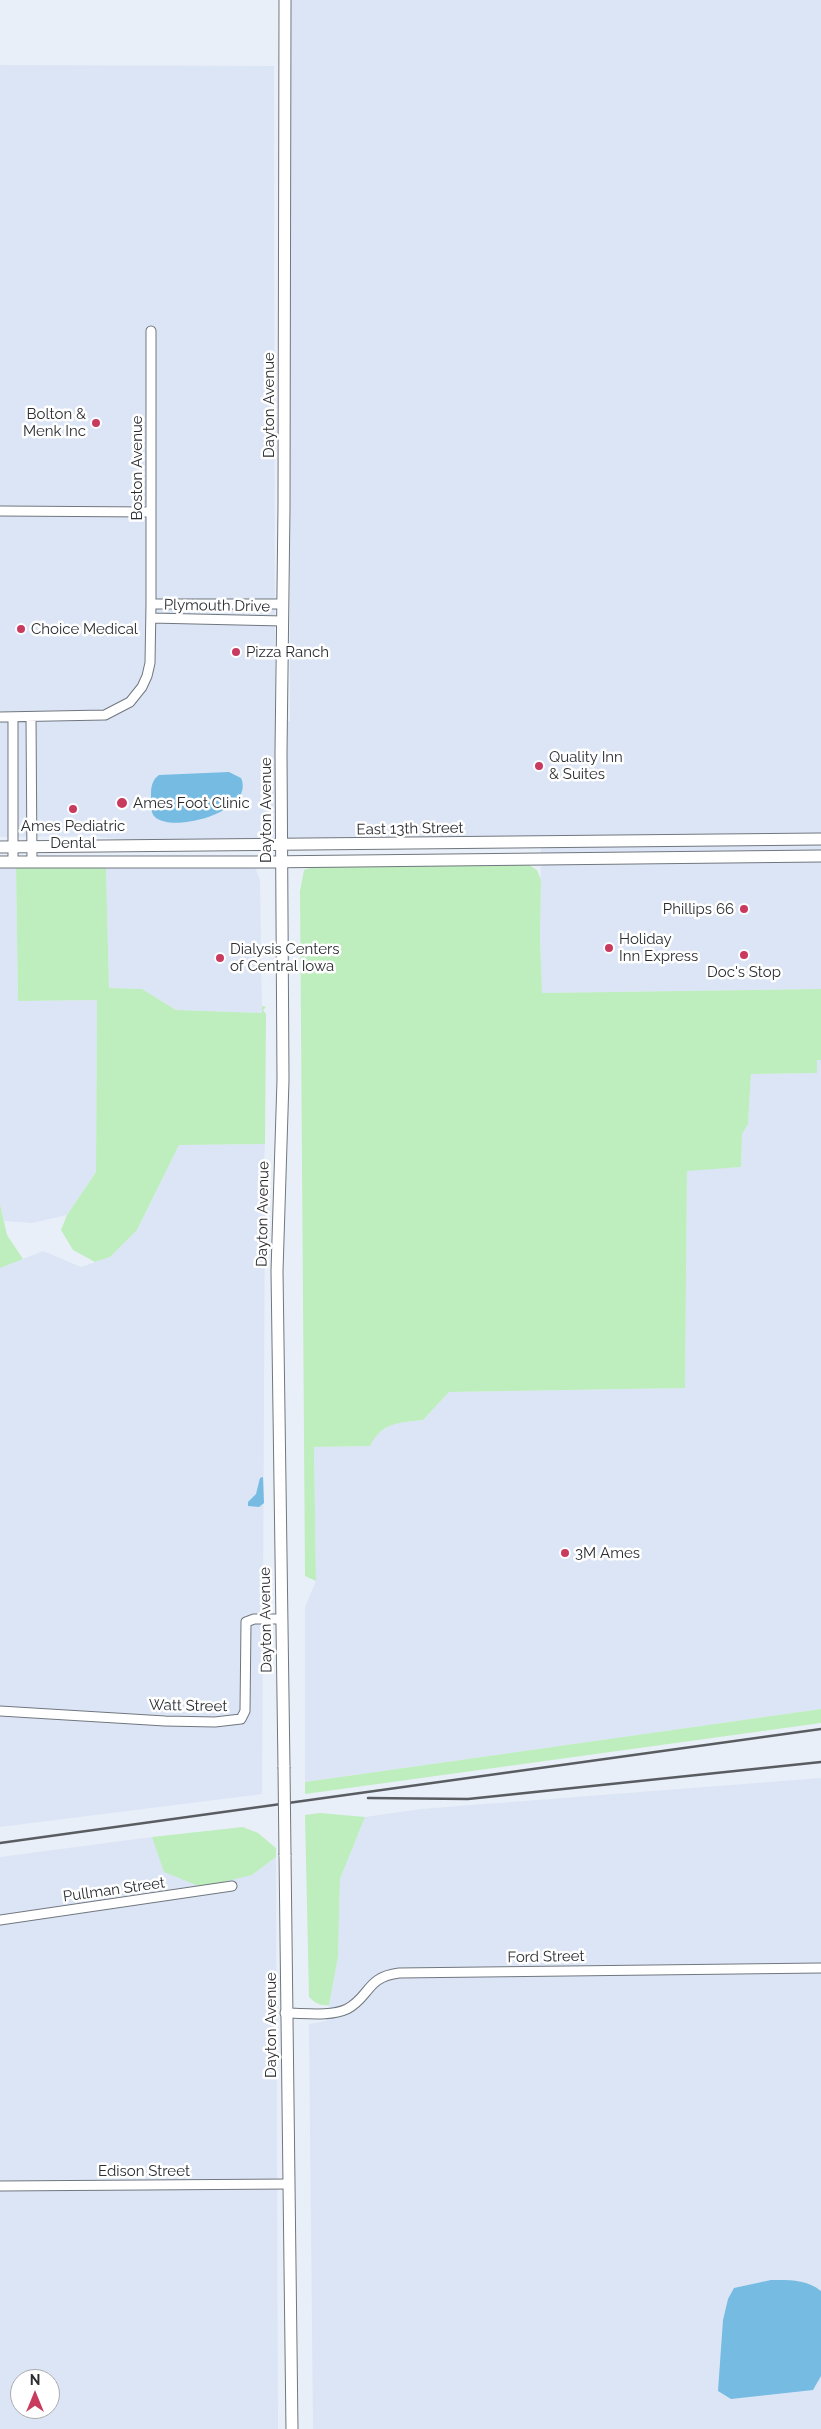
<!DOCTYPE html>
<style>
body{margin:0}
#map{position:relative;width:821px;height:2429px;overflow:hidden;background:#e9eff8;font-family:Raleway,sans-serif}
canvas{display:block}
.north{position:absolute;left:10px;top:2369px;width:50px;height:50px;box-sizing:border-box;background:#fff;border:1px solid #aaabad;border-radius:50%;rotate:0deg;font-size:14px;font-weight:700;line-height:20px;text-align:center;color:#2b2d31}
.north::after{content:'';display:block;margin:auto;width:18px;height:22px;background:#c93a5f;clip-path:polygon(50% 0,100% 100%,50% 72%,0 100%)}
</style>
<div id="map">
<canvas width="821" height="2429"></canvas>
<div class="north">N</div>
</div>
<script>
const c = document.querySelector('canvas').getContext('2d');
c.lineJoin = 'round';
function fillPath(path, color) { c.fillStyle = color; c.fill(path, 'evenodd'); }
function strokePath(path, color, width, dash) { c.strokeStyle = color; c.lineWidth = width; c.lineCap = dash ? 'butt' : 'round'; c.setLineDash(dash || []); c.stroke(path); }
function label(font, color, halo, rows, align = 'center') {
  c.font = font + ' Raleway,sans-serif'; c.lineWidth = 5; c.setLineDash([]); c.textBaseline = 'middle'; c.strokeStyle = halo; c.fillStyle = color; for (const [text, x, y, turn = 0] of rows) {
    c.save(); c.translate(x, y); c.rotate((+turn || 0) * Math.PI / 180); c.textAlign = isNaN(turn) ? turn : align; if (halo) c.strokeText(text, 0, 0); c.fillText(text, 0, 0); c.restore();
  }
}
fillPath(new Path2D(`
 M290 0H821V989L542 993 540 934 541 838 139 841 92 836 0 837V65L274 66 275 720 290 721Z
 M0 867H16L18 1001 97 1000 96 1172 67 1215 32 1223 4 1221 0 1204Z
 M255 867 260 880 262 1013 176 1010 142 989 109 988 106 868Z
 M817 1060H821V1709L305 1782V1607L316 1581 314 1447 369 1446 376 1434 394 1423 423 1420 449 1392 685 1388 687 1170 741 1167 742 1134 748 1123 751 1074 817 1073Z
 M265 1144 262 1196 265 1198 262 1794 0 1827V1268L43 1251 81 1267 110 1257 137 1230 179 1145Z
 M821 1778V2429H313L309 2028V2024L326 2021 338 1957 340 1879 365 1817 421 1809Z
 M152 1837 157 1847 252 1875 276 1857 278 2429H0V1857ZM20 2379H50V2409H20Z`), '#dbe5f5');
fillPath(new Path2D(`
 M526 863 537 870 541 880 540 934 542 993 821 989V1060H817V1073L751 1074 748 1124 742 1134 741 1167 687 1171 685 1388 449 1392 423 1420C398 1423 382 1422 370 1446L314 1447 316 1581 305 1576 300 891 304 870 315 866Z
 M16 867 106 868 109 988 142 989 176 1010 262 1013V1006L266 1007 263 1010 266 1014 265 1144 179 1145 137 1230 110 1257 95 1262 73 1250 61 1230 67 1215 96 1172 97 1000 18 1001Z
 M0 1204 7 1235 23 1259 0 1268Z
 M821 1709V1723L305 1794V1782Z
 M320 1813 365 1817 340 1879 338 1957 329 2005C320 2006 315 2003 309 1997L305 1815Z
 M243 1827 258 1833 276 1848V1857L252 1875 201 1887 164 1872 152 1837Z`), '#beeebd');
fillPath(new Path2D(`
 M229 772 241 778C256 811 173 834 155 817 150 813 151 802 151 795 151 787 152 780 159 775Z
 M263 1477 264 1503 259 1507 248 1506V1502L256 1494 260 1478Z
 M771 2280C789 2280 806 2279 821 2291V2376L813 2390 731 2399 718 2391 723 2320 728 2299 734 2288Z`), '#76bbe2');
const minor = new Path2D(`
 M0 511 150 512
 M151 604H283
 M151 618 283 621
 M0 717 105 715 130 702 142 687 147 676 150 663 151 604V331
 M13 717V862
 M31 717 32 862
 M0 1711 165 1721 215 1722 241 1719 245 1711 246 1622 254 1619H281
 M0 1920 232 1886
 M285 2013C304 2013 330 2017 347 2009 370 1997 366 1977 399 1973L821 1968
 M0 2186 288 2184`);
const major = new Path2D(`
 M0 847 821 839
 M0 862H262L821 856
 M284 1767 277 1271 283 1080 281 752 284 507 285 0
 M285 1855 292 2429`);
strokePath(minor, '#71777f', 11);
strokePath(major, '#71777f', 13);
strokePath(minor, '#fff', 9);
strokePath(major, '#fff', 11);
strokePath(new Path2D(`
 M368 1798 468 1799 821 1762
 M0 1843 821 1729`), '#595c61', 2.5);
const majorBridge = new Path2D(`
 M284 1767 285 1855`);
strokePath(majorBridge, '#71777f', 13, []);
strokePath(majorBridge, '#fff', 11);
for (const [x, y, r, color] of [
 [96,423,5,"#c93a5f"],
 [21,629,5,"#c93a5f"],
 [236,652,5,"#c93a5f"],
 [539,766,5,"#c93a5f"],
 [122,803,6,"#c93a5f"],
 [73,809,5,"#c93a5f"],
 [744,909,5,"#c93a5f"],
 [609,948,5,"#c93a5f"],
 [744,955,5,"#c93a5f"],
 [220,958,5,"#c93a5f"],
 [565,1553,5,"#c93a5f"]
]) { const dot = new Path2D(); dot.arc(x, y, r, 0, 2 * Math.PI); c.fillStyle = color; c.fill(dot); strokePath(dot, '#fff', 2); }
label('15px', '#2b2d31', '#fff', [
 ["Dayton Avenue",269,405,-90],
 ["Boston Avenue",137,468,-90],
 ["Plymouth Drive",217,606,1],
 ["Dayton Avenue",266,810,-90],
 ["East 13th Street",410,829,-1],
 ["Dayton Avenue",263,1214,-89],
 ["Dayton Avenue",266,1620,-91],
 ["Watt Street",188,1706,1],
 ["Pullman Street",114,1890,-8],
 ["Ford Street",546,1957,-1],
 ["Dayton Avenue",271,2025,-90],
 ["Edison Street",144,2171]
]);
label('15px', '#2b2d31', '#fff', [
 ["Bolton &",86,414,"right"],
 ["Menk Inc",86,431,"right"],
 ["Choice Medical",31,629],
 ["Pizza Ranch",246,652],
 ["Quality Inn",549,757],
 ["& Suites",549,774],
 ["Ames Foot Clinic",133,803],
 ["Ames Pediatric",73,826,"center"],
 ["Dental",73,843,"center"],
 ["Phillips 66",734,909,"right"],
 ["Holiday",619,939],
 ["Inn Express",619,956],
 ["Dialysis Centers",230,949],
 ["of Central Iowa",230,966],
 ["Doc's Stop",744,972,"center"],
 ["3M Ames",575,1553]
], 'left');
</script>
